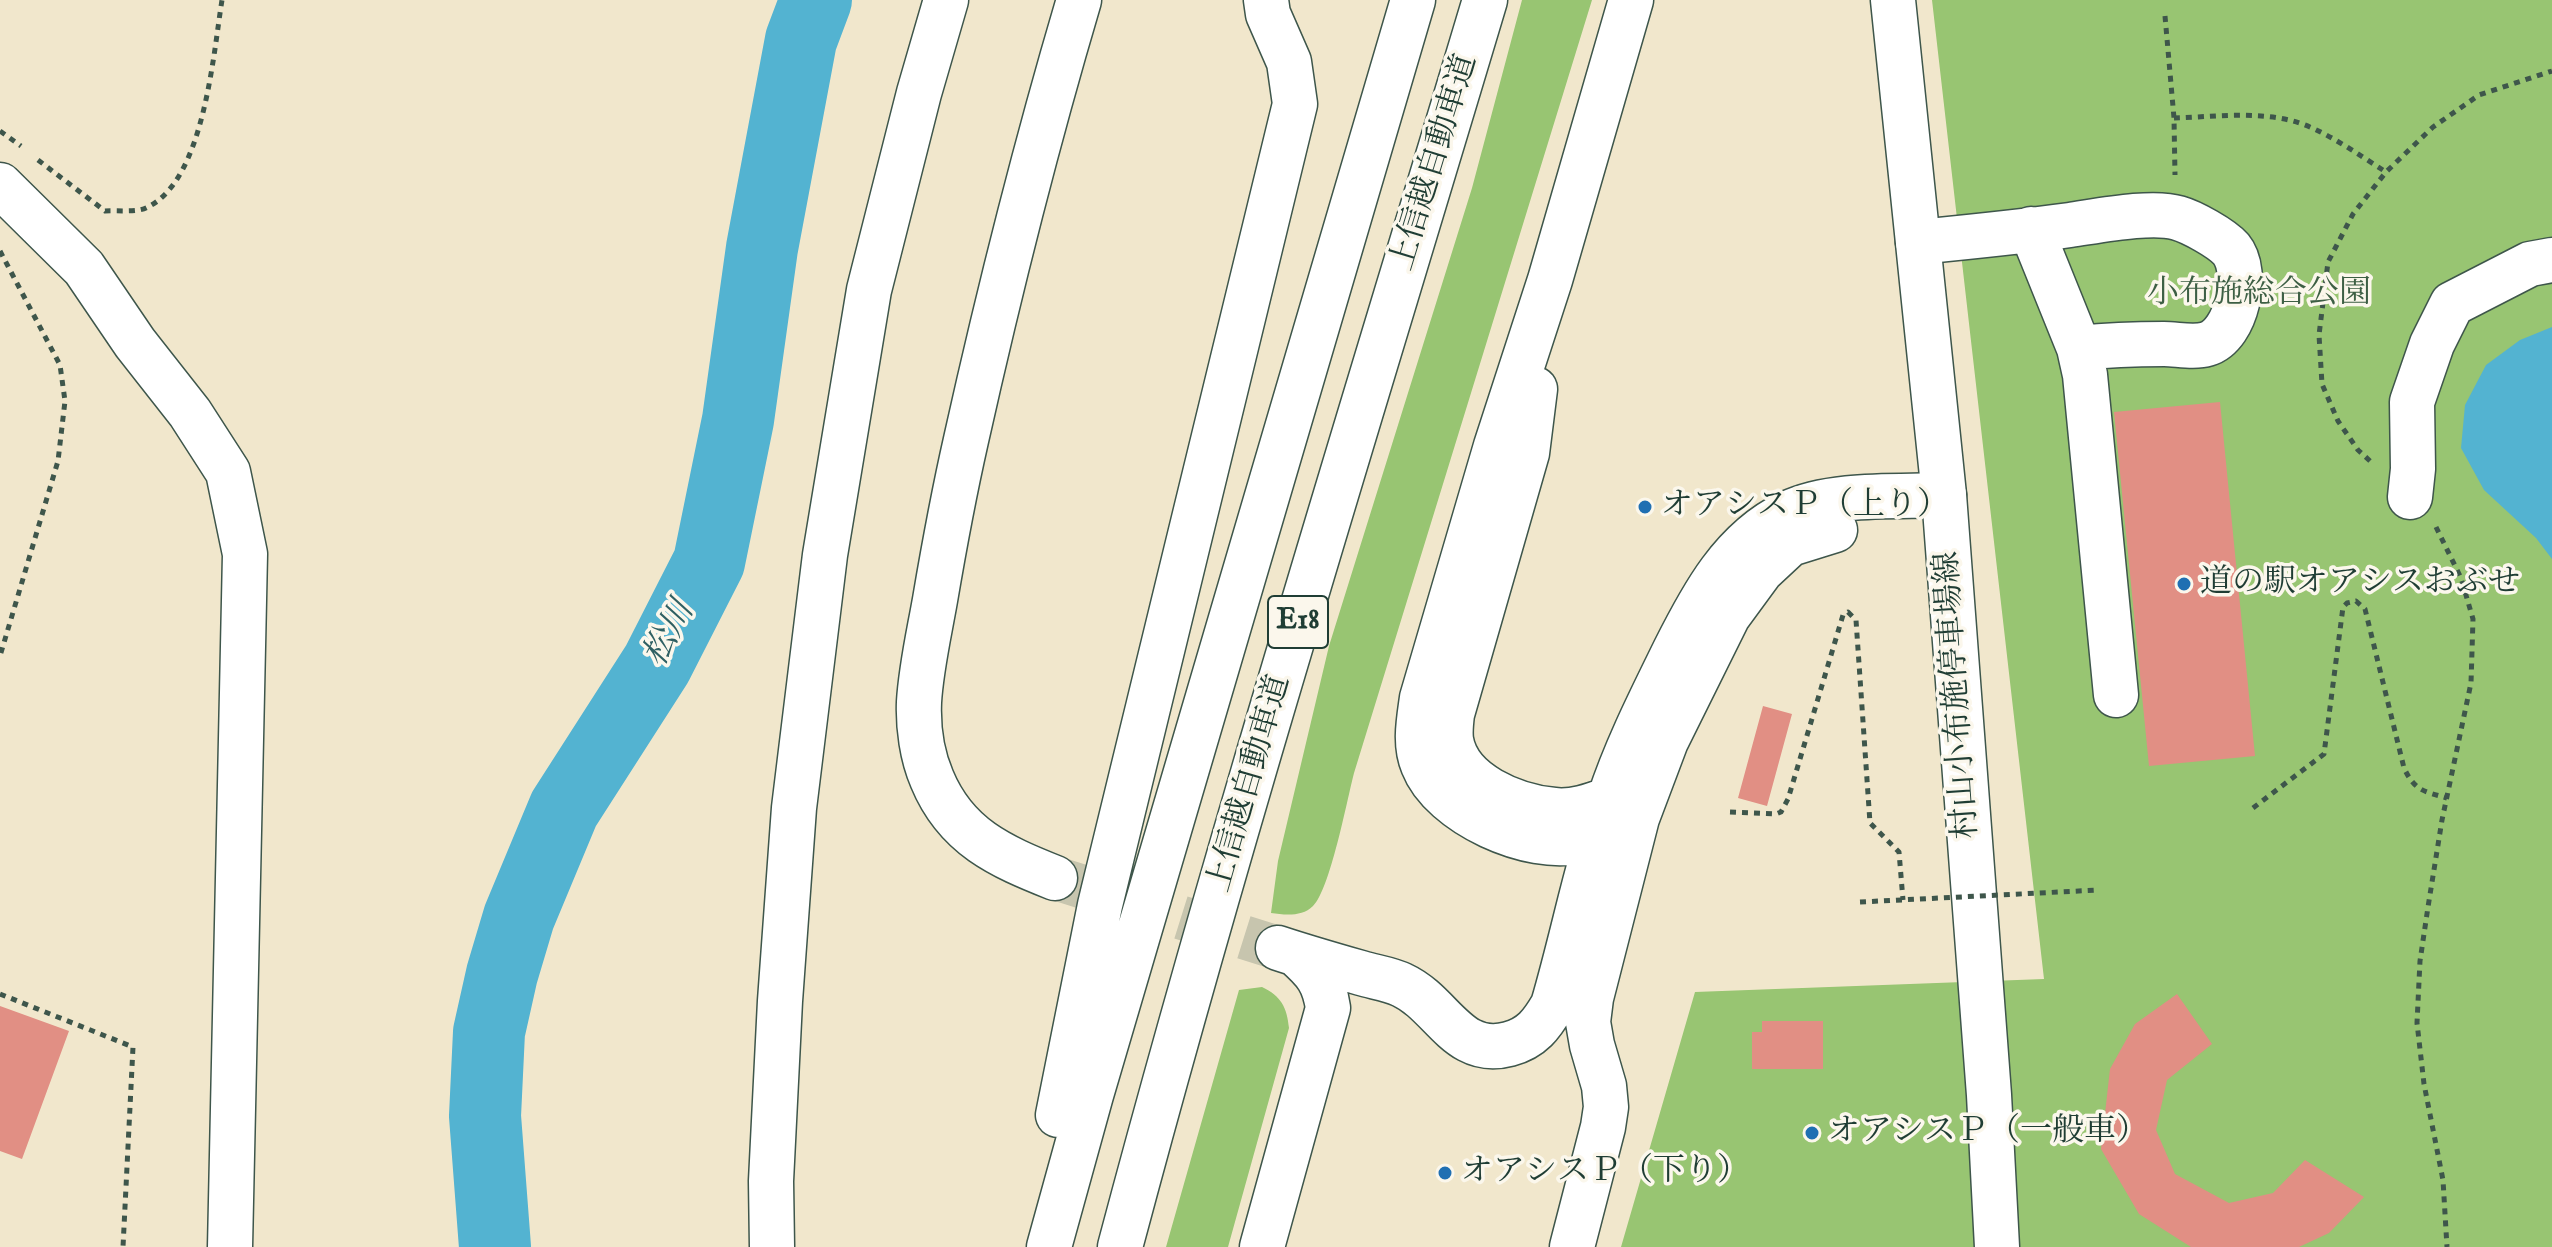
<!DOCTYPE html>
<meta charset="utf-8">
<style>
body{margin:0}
canvas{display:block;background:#f1e7cc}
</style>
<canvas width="2552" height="1247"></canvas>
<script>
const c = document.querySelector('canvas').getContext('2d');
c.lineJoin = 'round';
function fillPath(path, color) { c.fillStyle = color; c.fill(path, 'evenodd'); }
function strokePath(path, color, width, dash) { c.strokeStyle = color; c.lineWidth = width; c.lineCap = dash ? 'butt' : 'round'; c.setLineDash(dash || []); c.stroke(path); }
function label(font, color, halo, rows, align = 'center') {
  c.font = font + ' "IM FELL English","Noto Serif JP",serif'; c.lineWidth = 7; c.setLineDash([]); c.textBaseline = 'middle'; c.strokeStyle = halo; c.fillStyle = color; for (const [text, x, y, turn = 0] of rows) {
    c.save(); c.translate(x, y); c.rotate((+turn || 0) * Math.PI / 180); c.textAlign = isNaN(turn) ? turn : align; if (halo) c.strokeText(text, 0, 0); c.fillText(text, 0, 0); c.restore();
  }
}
fillPath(new Path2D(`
 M1522 0H1592L1354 773C1347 800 1330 890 1313 906 1302 917 1285 915 1271 913L1278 861 1329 646 1472 188Z
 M1932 0H2552V1247H1621L1695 992 2044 979Z
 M1262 987C1281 996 1287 1007 1289 1028L1228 1247H1166L1239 990Z`), '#98c572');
fillPath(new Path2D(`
 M2552 327V559L2536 538 2484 490 2461 448 2465 405 2486 365 2520 340Z`), '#53b3d1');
strokePath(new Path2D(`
 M495 1247 485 1116 489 1032 502 974 519 917 564 809 657 664 709 562 738 420 762 248 801 40 816 0`), '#53b3d1', 72);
fillPath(new Path2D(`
 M2220 402 2255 756 2149 766 2114 412Z
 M1763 706 1792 714 1767 806 1738 798Z
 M2177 994 2212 1044 2167 1080 2156 1130 2175 1174 2229 1203 2273 1193 2305 1160 2364 1197 2329 1233 2299 1247H2191L2139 1214 2101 1149 2110 1069 2135 1024Z
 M0 1006 69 1031 22 1159 0 1151Z
 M1762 1021H1823V1069H1752V1032H1762Z`), '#e18f84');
strokePath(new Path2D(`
 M1055 878 1278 948`), '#c7c5ae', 44, [44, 22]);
const minor = new Path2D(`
 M0 185 84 268 135 343 190 413 228 472 245 554 230 1247
 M2031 229 2079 348 2085 375 2116 695
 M1918 242C1969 237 2019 232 2070 225 2098 221 2152 210 2178 218 2192 222 2221 238 2231 249 2250 272 2237 335 2207 344 2194 348 2177 344 2164 344 2136 344 2108 345 2079 348
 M2410 497 2413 469 2412 402 2432 344 2452 304 2530 264 2552 260
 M772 1247 771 1181 780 1001 794 808 825 555 869 290 919 93 946 0`);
const major = new Path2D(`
 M1893 0 1944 495 1989 1095 1997 1247`);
const highway = new Path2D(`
 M1631 0 1550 280 1496 446 1422 698C1419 720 1414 744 1423 765 1442 814 1530 853 1580 841 1599 836 1619 825 1637 818
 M1535 389 1527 453 1452 714C1451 722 1450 732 1451 740 1458 784 1515 806 1554 810 1573 812 1591 806 1609 799
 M1055 878C1000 856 956 837 932 779 922 756 918 727 919 702 921 668 929 634 935 600 944 547 954 493 966 440 999 292 1036 145 1079 0
 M1278 948C1305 957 1333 965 1361 973 1374 977 1390 979 1402 985 1443 1004 1457 1058 1509 1044 1532 1038 1542 1024 1553 1005 1573 937 1586 867 1609 800 1626 748 1651 699 1675 650 1702 596 1732 540 1788 513 1832 492 1897 497 1944 495
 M1058 1115 1100 905 1295 104 1289 62 1268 14 1266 0
 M1049 1247 1091 1095 1413 0
 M1120 1247C1231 829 1361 415 1485 0
 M1262 1247 1328 1008C1324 981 1316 972 1296 954
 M1572 1247 1603 1127 1606 1107 1604 1086 1592 1045 1588 1022 1591 998 1637 818 1666 741 1728 616 1761 571 1790 544 1835 530`);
strokePath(minor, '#3e564b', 47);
strokePath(major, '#3e564b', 47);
strokePath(highway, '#3e564b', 47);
strokePath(new Path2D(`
 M2165 16 2174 118 2175 175
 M2174 118C2212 117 2255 111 2293 121 2323 129 2359 155 2386 172
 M0 131 21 146
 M38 160 105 211C117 210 138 213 148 207 204 179 213 56 222 0
 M0 251 60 365 65 401 58 461 0 656
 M2370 461 2358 450 2338 421 2322 384 2319 335 2328 262 2353 214 2386 172 2433 127 2479 95 2552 71
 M2436 527 2461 578 2473 619 2471 683 2442 820 2428 907 2420 961 2417 1023 2424 1084 2443 1180 2447 1247
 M2253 808 2324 754 2343 607 2347 603 2356 601 2365 609 2404 768C2415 791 2423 791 2447 798
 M1730 812 1776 814 1781 812 1788 799 1843 615 1848 612 1856 620 1870 823 1899 852 1903 900
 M0 994 133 1047 123 1247`), '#3e564b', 5, [6, 6]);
strokePath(minor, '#fff', 44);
strokePath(major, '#fff', 44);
strokePath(highway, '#fff', 44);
strokePath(new Path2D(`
 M1860 902 2099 890`), '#3e564b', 5, [6, 6]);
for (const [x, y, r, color] of [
 [1645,507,8,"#1f6fb2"],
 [2184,584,8,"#1f6fb2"],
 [1812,1133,8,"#1f6fb2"],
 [1445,1173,8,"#1f6fb2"]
]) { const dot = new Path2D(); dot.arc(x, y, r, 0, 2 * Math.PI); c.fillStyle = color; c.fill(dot); strokePath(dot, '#fbf7ec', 3); }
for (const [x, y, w] of [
 [1298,622,60]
]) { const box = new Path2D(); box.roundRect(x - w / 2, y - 26, w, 52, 6); c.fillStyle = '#fbf7ec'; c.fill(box); strokePath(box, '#1f3d34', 2); }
label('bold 30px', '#1f3d34', null, [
 ["E18",1298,622]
]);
label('32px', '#1f3d34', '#fbf7ec', [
 ["上信越自動車道",1436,163,-73],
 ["村山小布施停車場線",1959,695,-94],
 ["上信越自動車道",1251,784,-74]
]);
label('32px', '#3d5f44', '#fbf7ec', [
 ["小布施総合公園",2259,295]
]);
label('32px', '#1f3d34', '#fbf7ec', [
 ["オアシスＰ（上り）",1661,507],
 ["道の駅オアシスおぶせ",2200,584],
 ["オアシスＰ（一般車）",1828,1133],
 ["オアシスＰ（下り）",1461,1173]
], 'left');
label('italic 34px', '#2f6063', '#fbf7ec', [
 ["松川",671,635,-62]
]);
</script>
